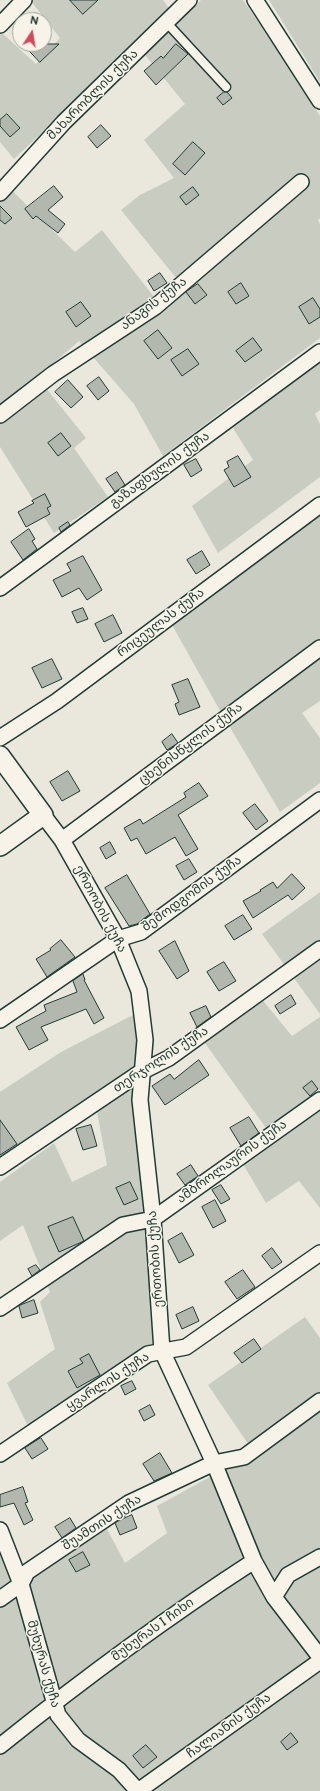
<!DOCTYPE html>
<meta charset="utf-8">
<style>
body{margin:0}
#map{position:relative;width:320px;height:1791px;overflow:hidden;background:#eae8dd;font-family:"Balsamiq Sans",sans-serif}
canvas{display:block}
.north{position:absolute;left:12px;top:12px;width:40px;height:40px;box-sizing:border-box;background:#f7f3e8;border:1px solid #a1aaa0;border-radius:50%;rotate:12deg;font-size:11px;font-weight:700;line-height:16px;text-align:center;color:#1f3d34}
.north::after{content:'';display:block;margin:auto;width:14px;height:18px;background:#d1495b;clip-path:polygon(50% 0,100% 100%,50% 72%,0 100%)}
</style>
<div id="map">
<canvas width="320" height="1791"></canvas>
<div class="north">N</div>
</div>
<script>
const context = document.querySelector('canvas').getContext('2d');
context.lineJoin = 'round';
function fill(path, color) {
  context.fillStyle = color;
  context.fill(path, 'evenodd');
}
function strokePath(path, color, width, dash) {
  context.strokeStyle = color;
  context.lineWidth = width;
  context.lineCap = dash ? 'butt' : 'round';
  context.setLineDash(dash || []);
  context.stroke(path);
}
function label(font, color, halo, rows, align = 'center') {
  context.font = font + ' "Balsamiq Sans","Noto Sans Georgian",sans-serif';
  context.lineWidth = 3;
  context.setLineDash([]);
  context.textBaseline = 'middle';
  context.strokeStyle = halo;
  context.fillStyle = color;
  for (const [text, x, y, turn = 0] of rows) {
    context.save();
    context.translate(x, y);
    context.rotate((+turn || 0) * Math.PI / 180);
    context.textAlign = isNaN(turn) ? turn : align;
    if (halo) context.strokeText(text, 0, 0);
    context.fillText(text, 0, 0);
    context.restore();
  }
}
const green = new Path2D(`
 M 30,0 L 163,0 L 171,11 L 14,159 L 0,142 L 0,35 L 2,33 L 36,64 L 60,38 Z
 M 201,0 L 243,0 L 295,75 L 320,116 L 320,218 L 318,220 L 320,224 L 320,338 L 163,456 L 134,404 L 79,341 L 37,377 L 86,438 L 74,448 L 108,497 L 54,533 L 0,447 L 0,179 L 75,252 L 102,230 L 154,297 L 177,279 L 121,210 L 140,195 L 174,178 L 144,140 L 185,104 L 145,55 Z
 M 269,0 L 320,0 L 320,82 Z
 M 320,362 L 320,410 L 315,414 L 320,424 L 320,477 L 218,553 L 192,506 L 253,460 L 233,428 Z
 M 320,514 L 320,701 L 302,713 L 320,738 L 320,783 L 280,812 L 218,707 L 172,625 Z
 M 320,892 L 320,1014 L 262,934 Z
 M 260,997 L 292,1036 L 320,1017 L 320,1089 L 266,1128 L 202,1039 Z
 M 135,1014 L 142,1064 L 0,1157 L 0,1092 L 61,1052 Z
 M 140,1080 L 161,1342 L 29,1428 L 7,1383 L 55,1349 L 40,1302 L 50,1292 L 23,1225 L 0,1241 L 0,1182 L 54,1143 L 72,1182 L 107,1165 L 97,1112 Z
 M 320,1107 L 320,1208 L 299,1181 L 266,1203 L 243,1164 Z
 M 305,1317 L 320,1338 L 320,1791 L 0,1791 L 0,1550 L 28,1582 L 107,1529 L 125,1563 L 167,1533 L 157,1506 L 226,1468 L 247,1465 L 257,1457 L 208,1385 Z`);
const building = new Path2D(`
 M 70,0 L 98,0 L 83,14 Z
 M 23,44 L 59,44 L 40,62 Z
 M 176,44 L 188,54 L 156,85 L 144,71 L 161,56 L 163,58 Z
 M 224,92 L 227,92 L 232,98 L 223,105 L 217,98 Z
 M 7,114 L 20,128 L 10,137 L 0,126 L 0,120 Z
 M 101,125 L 111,136 L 97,148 L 88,137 Z
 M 193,142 L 205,153 L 185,175 L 173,164 Z
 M 54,186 L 63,197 L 48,210 L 65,224 L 58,233 L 36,216 L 33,219 L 25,209 Z
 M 193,187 L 199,195 L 186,205 L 180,197 Z
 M 0,206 L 12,218 L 5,224 L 0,220 Z
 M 160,273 L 167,283 L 154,291 L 148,281 Z
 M 241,283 L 249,296 L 236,304 L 228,292 Z
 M 198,284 L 207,295 L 195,304 L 186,292 Z
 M 313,298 L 320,309 L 320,317 L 309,324 L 299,307 Z
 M 81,302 L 91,316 L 76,327 L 66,312 Z
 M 158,330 L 172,348 L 158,359 L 144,341 Z
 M 253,338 L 262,350 L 245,362 L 236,351 Z
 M 188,349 L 199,364 L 182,376 L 171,360 Z
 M 99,377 L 109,391 L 98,400 L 87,386 Z
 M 68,380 L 83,397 L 71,408 L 55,392 Z
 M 61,433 L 71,446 L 58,456 L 48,443 Z
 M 238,456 L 251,477 L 234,487 L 224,470 L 229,467 L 227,462 Z
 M 196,459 L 202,470 L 191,477 L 184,465 Z
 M 117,472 L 125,485 L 115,492 L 106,479 Z
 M 45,494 L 51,506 L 47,508 L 50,514 L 26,527 L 18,512 L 34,503 L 32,501 Z
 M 68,522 L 70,525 L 61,532 L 59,528 Z
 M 29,529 L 35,539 L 32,541 L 37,549 L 23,560 L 11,542 Z
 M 202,551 L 210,565 L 196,574 L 187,560 Z
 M 83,556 L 102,590 L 87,600 L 79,588 L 62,597 L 53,580 L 71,571 L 67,564 Z
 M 83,608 L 88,619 L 77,623 L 72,612 Z
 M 113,615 L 122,633 L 104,642 L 95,624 Z
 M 52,659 L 62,679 L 42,688 L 32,668 Z
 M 188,679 L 200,707 L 179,715 L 175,704 L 179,702 L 172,685 Z
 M 172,734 L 178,743 L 167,750 L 162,742 Z
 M 68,771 L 80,791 L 62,801 L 50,782 Z
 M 199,783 L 208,796 L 178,815 L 198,849 L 186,856 L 175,837 L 146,854 L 137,838 L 131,841 L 124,828 L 140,819 L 143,824 L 186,797 L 184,793 Z
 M 255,804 L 268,821 L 256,830 L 243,813 Z
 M 110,842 L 116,853 L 106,859 L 100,848 Z
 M 189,859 L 197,872 L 184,880 L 176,866 Z
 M 292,874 L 305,888 L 292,900 L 288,895 L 253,918 L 243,901 L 261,891 L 260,890 L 273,882 L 277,888 Z
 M 127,875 L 150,914 L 137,924 L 129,926 L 105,888 Z
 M 243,915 L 252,929 L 234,940 L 225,926 Z
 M 61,940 L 75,957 L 47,977 L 36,959 L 51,950 L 50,949 Z
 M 175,941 L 189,971 L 177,979 L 159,951 Z
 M 224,962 L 236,981 L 219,991 L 207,972 Z
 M 83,974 L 85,980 L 84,980 L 104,1018 L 94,1024 L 86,1009 L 41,1027 L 48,1040 L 29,1050 L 16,1027 L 46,1011 L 44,1005 L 77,992 L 73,981 Z
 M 291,995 L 296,1004 L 280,1014 L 275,1006 Z
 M 206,1006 L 211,1017 L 197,1027 L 190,1013 Z
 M 199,1060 L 209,1075 L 165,1105 L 152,1086 L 170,1074 L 174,1079 Z
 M 312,1081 L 318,1089 L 310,1096 L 303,1088 Z
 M 249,1117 L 259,1133 L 241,1146 L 230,1128 Z
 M 0,1120 L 17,1144 L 0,1155 Z
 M 91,1125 L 97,1146 L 83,1150 L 76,1129 Z
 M 191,1165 L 198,1176 L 185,1185 L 177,1174 Z
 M 130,1182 L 138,1199 L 124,1205 L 116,1188 Z
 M 221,1185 L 230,1199 L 221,1204 L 212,1190 Z
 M 215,1200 L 226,1221 L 213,1228 L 202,1207 Z
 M 73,1217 L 84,1241 L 59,1252 L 48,1227 Z
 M 182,1233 L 194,1255 L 179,1263 L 168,1241 Z
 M 272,1248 L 282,1262 L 272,1269 L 262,1256 Z
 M 36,1265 L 40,1270 L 32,1276 L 28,1269 Z
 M 243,1270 L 255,1287 L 237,1299 L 225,1282 Z
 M 34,1300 L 38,1313 L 22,1318 L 19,1306 Z
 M 193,1307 L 199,1321 L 182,1329 L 176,1315 Z
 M 254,1339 L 261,1349 L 242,1363 L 234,1353 Z
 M 89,1354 L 100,1375 L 77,1388 L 68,1371 L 83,1363 L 80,1359 Z
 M 132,1381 L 136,1389 L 125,1395 L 121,1386 Z
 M 150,1405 L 155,1415 L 144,1421 L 139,1411 Z
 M 41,1438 L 48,1449 L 32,1459 L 25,1448 Z
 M 160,1453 L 172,1473 L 154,1481 L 143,1464 Z
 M 23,1487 L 28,1502 L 25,1503 L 33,1520 L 24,1525 L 14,1503 L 0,1507 L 0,1495 Z
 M 132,1515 L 137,1528 L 120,1535 L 115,1523 Z
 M 70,1518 L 76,1528 L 62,1538 L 55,1527 Z
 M 83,1552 L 90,1565 L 76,1572 L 69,1560 Z
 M 291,1733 L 298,1742 L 287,1750 L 281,1742 Z
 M 146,1745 L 157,1757 L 143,1768 L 133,1756 Z`);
const service = new Path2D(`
 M 166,22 L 226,87`);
const minor = new Path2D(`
 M 255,0 L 320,101
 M 0,25 L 24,0
 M 0,193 L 64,122 L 189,0
 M 0,415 L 53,374 L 155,307 L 301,182
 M 0,588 L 320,352
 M 0,738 L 57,701 L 320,505
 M 43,815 L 62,840 L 118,939 L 139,991 L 145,1040 L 140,1100 L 153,1219 L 162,1351 L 214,1463 L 254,1561 L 274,1597 L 320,1657
 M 62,840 L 320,648
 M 0,1020 L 118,939 L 141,932 L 320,800
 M 0,1167 L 141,1072 L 169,1058 L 320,949
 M 0,1308 L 123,1225 L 153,1219 L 320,1100
 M 0,1454 L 148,1354 L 186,1347 L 320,1253
 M 0,1530 L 21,1584 L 58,1715 L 78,1740 L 119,1770 L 138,1791
 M 274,1597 L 288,1575 L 320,1557
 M 0,1599 L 21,1584 L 27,1572 L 129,1503 L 214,1463 L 244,1457 L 320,1401
 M 0,1746 C 82,1680 166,1618 254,1561
 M 138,1791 L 320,1661`);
const tertiary = new Path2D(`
 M 0,756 L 43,815 L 0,846`);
const streetNames = [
 ["მახარობლის ქუჩა",93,95,-45],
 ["ანაგის ქუჩა",154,304,-37],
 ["გაზაფხულის ქუჩა",160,470,-36],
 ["რიცეულას ქუჩა",161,623,-37],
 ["ცხენისწყლის ქუჩა",191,744,-37],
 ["შემოდგომის ქუჩა",192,894,-36],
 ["ერთობის ქუჩა",100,909,62],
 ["თერჯოლის ქუჩა",161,1060,-33],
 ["ამბროლაურის ქუჩა",232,1162,-36],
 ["ერთობის ქუჩა",156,1259,-94],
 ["ყვარლის ქუჩა",108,1382,-33],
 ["შუამთის ქუჩა",102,1523,-33],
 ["მუხურას I ჩიხი",153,1630,-36],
 ["მუხურას ქუჩა",43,1664,74],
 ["ჩალიანის ქუჩა",229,1726,-36]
];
fill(green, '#c8ccc1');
fill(building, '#b2b8ae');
strokePath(building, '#1f3d34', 1);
strokePath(service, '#1f3d34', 11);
strokePath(minor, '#1f3d34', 18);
strokePath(tertiary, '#1f3d34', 22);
strokePath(service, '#f7f3e8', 8);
strokePath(minor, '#f7f3e8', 15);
strokePath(tertiary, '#f7f3e8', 19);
label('13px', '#1f3d34', '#f7f3e8', streetNames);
</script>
